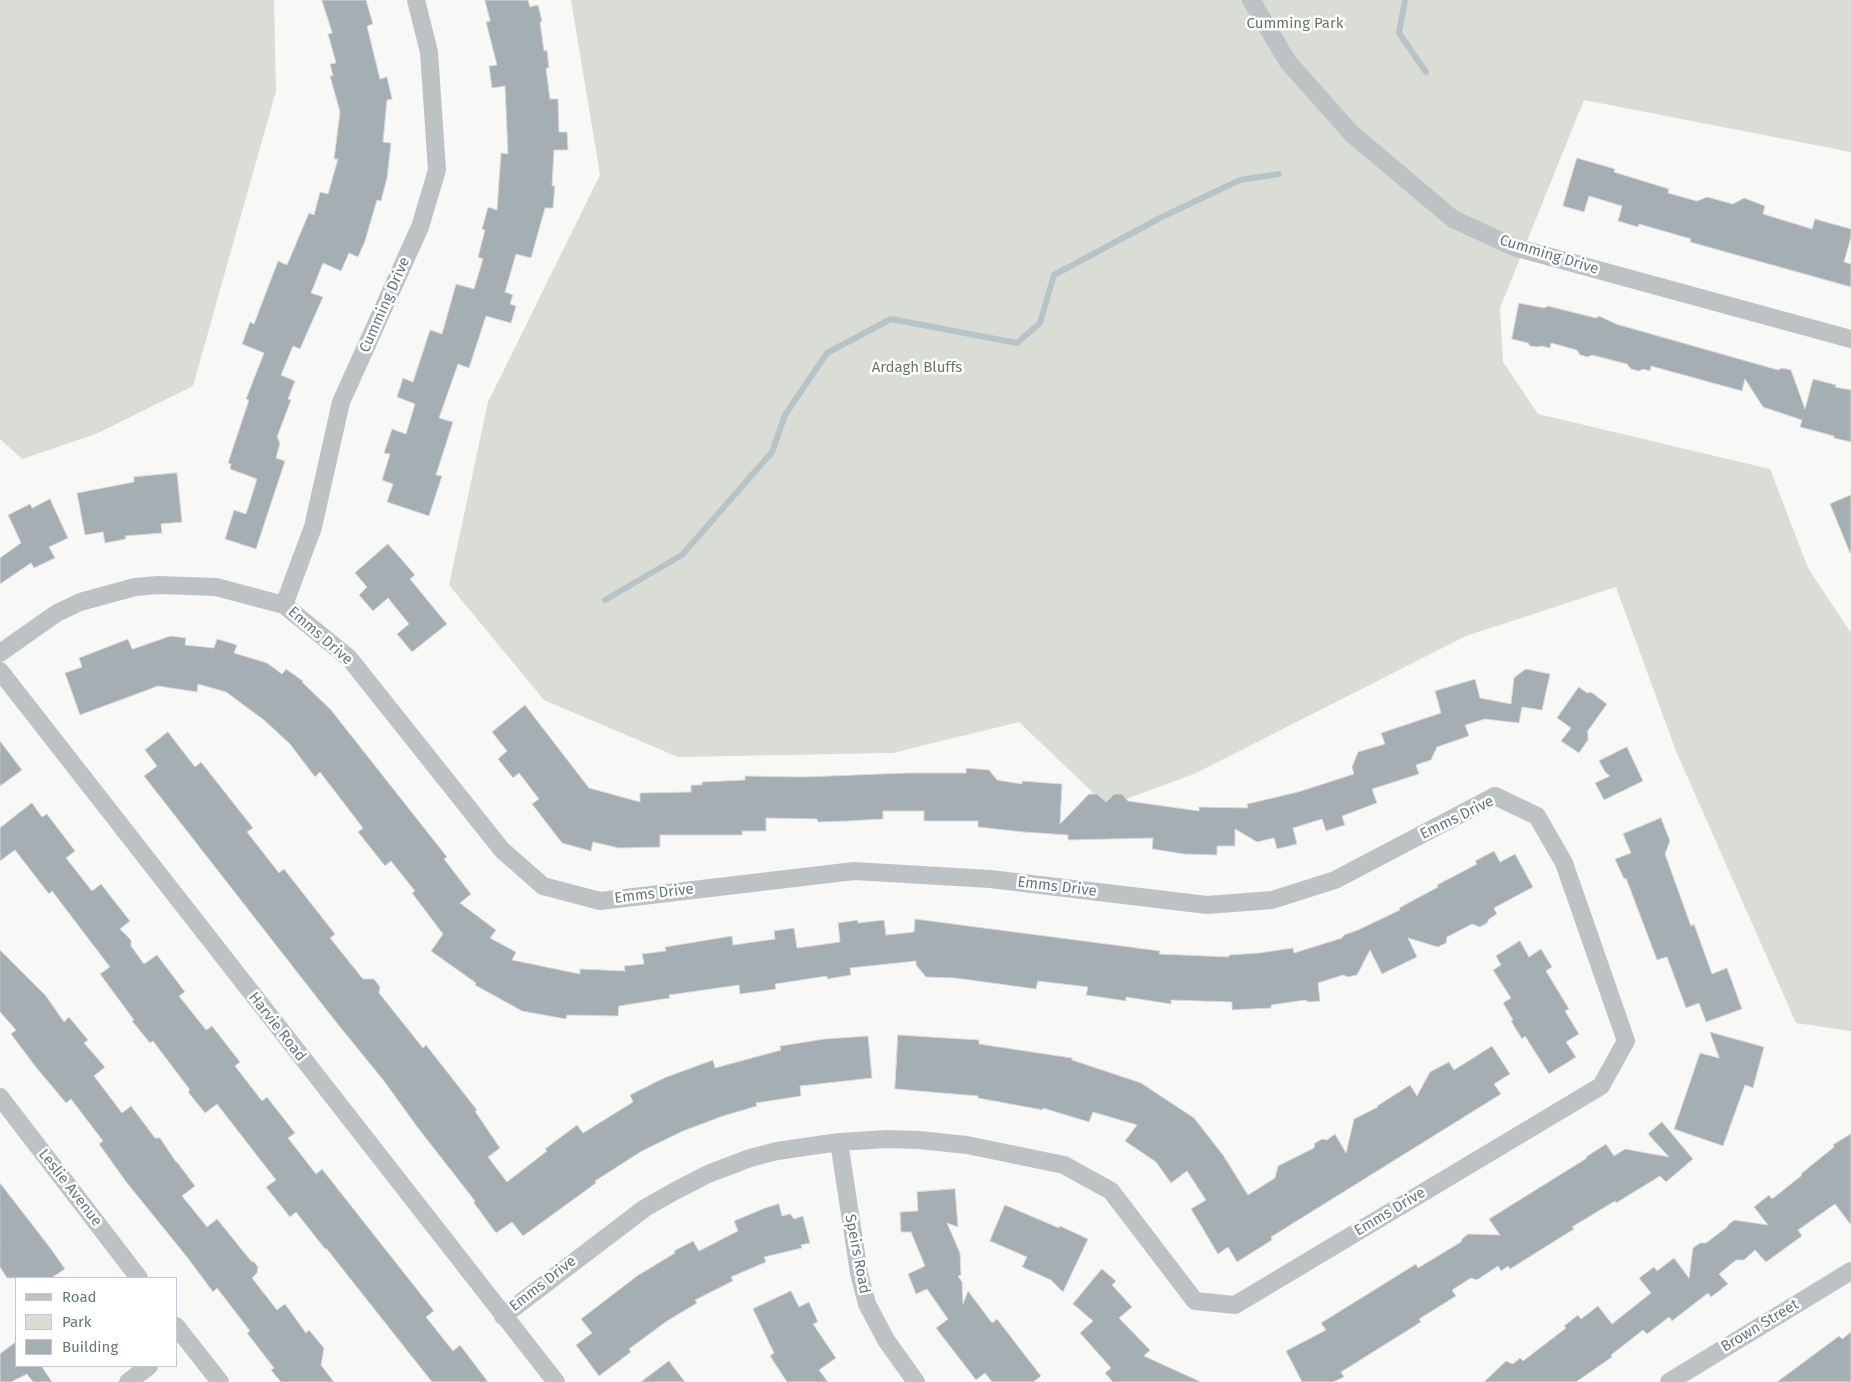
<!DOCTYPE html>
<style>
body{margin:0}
#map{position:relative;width:1851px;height:1382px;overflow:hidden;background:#f8f8f6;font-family:"Fira Sans",sans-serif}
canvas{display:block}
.legend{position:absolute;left:15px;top:1277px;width:162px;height:90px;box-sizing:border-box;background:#fff;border:1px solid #c2c9cc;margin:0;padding:6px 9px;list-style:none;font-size:15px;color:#66787f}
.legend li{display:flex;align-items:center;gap:10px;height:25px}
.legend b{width:25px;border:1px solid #c2c9cc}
</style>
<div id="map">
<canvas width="1851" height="1382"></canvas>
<ul class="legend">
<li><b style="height:6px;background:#bdc3c5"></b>Road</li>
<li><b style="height:14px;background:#d9ddd6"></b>Park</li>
<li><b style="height:14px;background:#a5afb3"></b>Building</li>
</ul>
</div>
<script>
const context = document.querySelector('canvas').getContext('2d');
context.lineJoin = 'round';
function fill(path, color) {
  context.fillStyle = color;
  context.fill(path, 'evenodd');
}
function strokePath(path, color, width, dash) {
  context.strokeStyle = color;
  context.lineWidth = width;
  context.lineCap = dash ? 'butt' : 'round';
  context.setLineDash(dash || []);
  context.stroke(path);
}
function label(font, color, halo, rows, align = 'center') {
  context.font = font + ' "Fira Sans",sans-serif';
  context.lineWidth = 5;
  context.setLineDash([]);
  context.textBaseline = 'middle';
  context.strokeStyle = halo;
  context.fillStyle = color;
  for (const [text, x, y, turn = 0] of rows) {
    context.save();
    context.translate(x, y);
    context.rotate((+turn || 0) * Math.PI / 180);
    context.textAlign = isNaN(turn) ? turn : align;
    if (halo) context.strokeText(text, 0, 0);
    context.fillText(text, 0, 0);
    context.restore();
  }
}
const green = new Path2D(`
 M 0,0 L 274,0 L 276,91 L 193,386 L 96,434 L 22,459 L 0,439 Z
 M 571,0 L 1851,0 L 1851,152 L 1584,100 L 1500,308 L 1503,362 L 1538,414 L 1770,469 L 1808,568 L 1851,633 L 1851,1031 L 1796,1023 L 1676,751 L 1616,587 L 1466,636 L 1194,774 L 1107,806 L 1019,722 L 893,753 L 678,757 L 544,700 L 449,585 L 488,402 L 600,175 Z`);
const stream = new Path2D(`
 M 1405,0 L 1399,33 L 1426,72
 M 605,600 L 682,555 L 772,452 L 785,415 L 827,353 L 891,319 L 1017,343 L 1040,323 L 1054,275 L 1162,217 L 1240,180 L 1279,174`);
const building = new Path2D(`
 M 322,0 L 366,0 L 373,24 L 367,26 L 380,79 L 387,77 L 392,99 L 387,100 L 383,142 L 391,143 L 387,178 L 381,201 L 377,200 L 365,241 L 358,257 L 349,253 L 341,271 L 323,263 L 311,293 L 323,297 L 300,349 L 293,346 L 281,375 L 295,381 L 288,399 L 291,400 L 277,437 L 280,443 L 276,458 L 285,461 L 256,549 L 225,539 L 234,510 L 246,514 L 257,479 L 230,469 L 231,464 L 228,463 L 249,400 L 246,399 L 264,353 L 242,344 L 250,322 L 254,324 L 278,261 L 287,265 L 309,213 L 314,215 L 320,192 L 328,194 L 338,159 L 334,159 L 340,112 L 330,76 L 333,76 L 330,64 L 336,63 L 328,34 L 332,33 Z
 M 485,0 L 528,0 L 530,7 L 538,5 L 542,21 L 540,22 L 544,51 L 547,50 L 549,68 L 546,68 L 550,99 L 558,99 L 559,132 L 567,132 L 568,150 L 554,150 L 552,186 L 555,186 L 553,208 L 545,208 L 531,258 L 516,254 L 505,292 L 513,295 L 510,304 L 516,306 L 511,323 L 486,316 L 469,368 L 458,364 L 439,418 L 453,422 L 436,475 L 442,476 L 429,516 L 387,502 L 393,484 L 382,480 L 390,454 L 384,453 L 392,429 L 406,434 L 415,404 L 397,397 L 403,378 L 413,382 L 430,330 L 442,334 L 456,284 L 474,289 L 483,259 L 478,257 L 485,230 L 482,229 L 488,207 L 497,210 L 501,153 L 508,154 L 505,86 L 492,88 L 489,66 L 497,65 L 486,22 L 490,21 Z
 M 1577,158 L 1615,169 L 1614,172 L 1669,189 L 1668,193 L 1697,201 L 1707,197 L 1733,204 L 1744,198 L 1765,206 L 1763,214 L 1812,229 L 1815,219 L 1851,229 L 1851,237 L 1844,262 L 1851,264 L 1851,287 L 1690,242 L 1691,239 L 1639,224 L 1638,227 L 1618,221 L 1622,206 L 1589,196 L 1584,212 L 1563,206 Z
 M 1519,303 L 1544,308 L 1548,306 L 1596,318 L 1599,316 L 1616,324 L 1778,370 L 1782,368 L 1791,370 L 1805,409 L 1813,379 L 1836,385 L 1835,387 L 1851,390 L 1851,442 L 1834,438 L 1834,436 L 1800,427 L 1802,420 L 1763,407 L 1745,379 L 1742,391 L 1651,366 L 1650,371 L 1643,369 L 1639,371 L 1631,369 L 1627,364 L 1592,355 L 1588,357 L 1580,355 L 1577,350 L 1551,343 L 1550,348 L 1541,346 L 1538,347 L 1530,346 L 1528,343 L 1512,339 Z
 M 177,473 L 182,522 L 161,524 L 162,533 L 125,536 L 126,539 L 105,543 L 103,532 L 85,535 L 77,493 L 134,482 L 134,477 Z
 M 1851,495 L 1851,553 L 1850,553 L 1830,504 Z
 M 50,499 L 68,538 L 49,547 L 55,558 L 34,568 L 31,563 L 0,584 L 0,558 L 21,543 L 8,515 L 30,504 L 32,508 Z
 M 388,544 L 415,575 L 410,579 L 447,624 L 412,652 L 397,634 L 409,624 L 388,598 L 373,611 L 359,595 L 367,587 L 355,573 Z
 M 171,636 L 186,638 L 185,645 L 214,648 L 217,639 L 237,645 L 234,653 L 267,663 L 282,674 L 286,669 L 303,681 L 302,682 L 331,710 L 447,857 L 444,859 L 471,894 L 460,903 L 496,930 L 490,938 L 516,952 L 512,960 L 580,974 L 580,969 L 625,971 L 624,966 L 644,964 L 642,954 L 666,951 L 665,947 L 732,936 L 733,945 L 775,939 L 774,931 L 794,928 L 797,948 L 840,942 L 838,923 L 858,920 L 858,923 L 884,920 L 886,935 L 914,932 L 915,919 L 1160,951 L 1159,954 L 1229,957 L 1229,955 L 1259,953 L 1293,948 L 1294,953 L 1342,938 L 1344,935 L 1358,930 L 1400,910 L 1399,908 L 1438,887 L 1437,885 L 1477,864 L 1475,861 L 1494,851 L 1500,862 L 1515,854 L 1533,887 L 1494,908 L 1497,914 L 1489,919 L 1487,923 L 1480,927 L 1472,924 L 1447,937 L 1446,943 L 1438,947 L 1408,938 L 1417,957 L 1382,974 L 1370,950 L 1357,975 L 1348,977 L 1343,975 L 1318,983 L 1320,1001 L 1309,1002 L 1305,1000 L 1271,1005 L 1271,1008 L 1232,1010 L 1232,1002 L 1171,1000 L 1171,1004 L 1126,997 L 1126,1001 L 1086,995 L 1088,987 L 1038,981 L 1036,989 L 955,978 L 926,977 L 916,965 L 916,961 L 850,968 L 851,975 L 827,979 L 827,976 L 775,984 L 776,989 L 740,994 L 739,985 L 669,995 L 670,998 L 619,1006 L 618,1016 L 567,1015 L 566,1019 L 522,1011 L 475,985 L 476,983 L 431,951 L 443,934 L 412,893 L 415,891 L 391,861 L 385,866 L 358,832 L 363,828 L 320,772 L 315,777 L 290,744 L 264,720 L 226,692 L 198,684 L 197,692 L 158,686 L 80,715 L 65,673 L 82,667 L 79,658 L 128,639 L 132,649 Z
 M 1526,669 L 1550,674 L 1542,710 L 1522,707 L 1519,723 L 1485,719 L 1465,725 L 1469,736 L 1437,747 L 1431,760 L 1416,765 L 1419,774 L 1372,789 L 1377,803 L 1342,816 L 1345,825 L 1326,831 L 1322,819 L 1293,828 L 1297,844 L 1277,849 L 1274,838 L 1257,842 L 1235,829 L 1235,846 L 1217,846 L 1217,855 L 1184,854 L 1152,849 L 1153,838 L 1068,840 L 1068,835 L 1023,832 L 978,827 L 978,821 L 924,821 L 924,811 L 883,811 L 883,819 L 848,821 L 818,822 L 817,819 L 766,818 L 766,831 L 742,831 L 742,835 L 660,835 L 660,847 L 619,848 L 593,842 L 591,851 L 562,843 L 532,804 L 539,799 L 519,773 L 513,778 L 498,759 L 507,751 L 492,732 L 525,705 L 589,788 L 640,802 L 640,793 L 691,792 L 691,785 L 702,785 L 702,782 L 745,780 L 745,776 L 803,777 L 907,773 L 966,773 L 966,768 L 989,770 L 997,780 L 1022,784 L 1022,781 L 1062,784 L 1060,824 L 1089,794 L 1097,794 L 1106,802 L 1114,794 L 1122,794 L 1128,801 L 1199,811 L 1199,807 L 1248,808 L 1247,804 L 1298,792 L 1354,774 L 1352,767 L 1358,752 L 1385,744 L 1381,733 L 1441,713 L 1435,691 L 1475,679 L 1480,698 L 1511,704 L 1514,678 Z
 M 1579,687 L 1587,693 L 1591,692 L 1607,704 L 1587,732 L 1588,734 L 1588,740 L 1579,753 L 1561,741 L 1571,728 L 1557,718 Z
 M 168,732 L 195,767 L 201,762 L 253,828 L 247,832 L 279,873 L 284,869 L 335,934 L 330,938 L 363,979 L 374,979 L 380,987 L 379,993 L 423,1048 L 426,1045 L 477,1110 L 475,1111 L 500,1148 L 488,1157 L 507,1182 L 547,1151 L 545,1149 L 577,1125 L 583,1133 L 633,1102 L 630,1095 L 664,1078 L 713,1060 L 715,1068 L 781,1050 L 780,1046 L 825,1039 L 868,1036 L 872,1078 L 800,1086 L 801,1096 L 756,1103 L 757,1106 L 723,1116 L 683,1131 L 642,1151 L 595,1181 L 596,1183 L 523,1236 L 512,1222 L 496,1233 L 474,1203 L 475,1201 L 418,1128 L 384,1081 L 336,1022 L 144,776 L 157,766 L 145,750 Z
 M 0,741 L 22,770 L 0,786 Z
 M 1627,747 L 1643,781 L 1604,800 L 1595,783 L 1610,776 L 1605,772 L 1599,761 Z
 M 32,803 L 42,817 L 47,814 L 75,851 L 66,858 L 92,891 L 101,884 L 130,921 L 120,929 L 131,940 L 131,946 L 144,964 L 157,955 L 185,992 L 179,996 L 206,1030 L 212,1026 L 240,1062 L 235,1066 L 262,1101 L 267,1097 L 295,1133 L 288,1138 L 316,1174 L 322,1169 L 434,1311 L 426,1317 L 453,1351 L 460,1345 L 488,1382 L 432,1382 L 326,1248 L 325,1249 L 296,1212 L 290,1217 L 266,1187 L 276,1180 L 217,1104 L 205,1113 L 188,1092 L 190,1090 L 153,1041 L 150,1043 L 132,1021 L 134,1020 L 100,974 L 110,967 L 52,891 L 49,894 L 15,850 L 0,861 L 0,828 Z
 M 1661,818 L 1670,841 L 1665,854 L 1691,926 L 1694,924 L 1712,974 L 1727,968 L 1742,1009 L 1706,1022 L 1699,1003 L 1686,1008 L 1667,957 L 1657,960 L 1626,878 L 1624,879 L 1615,859 L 1631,853 L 1623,834 Z
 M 1520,941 L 1529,957 L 1541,949 L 1552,967 L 1546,971 L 1569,1009 L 1565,1011 L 1579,1034 L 1566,1042 L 1576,1057 L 1549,1074 L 1525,1036 L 1522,1039 L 1511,1021 L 1513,1020 L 1503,1003 L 1511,998 L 1493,970 L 1501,965 L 1496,956 Z
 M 0,950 L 46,996 L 64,1022 L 69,1017 L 88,1040 L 84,1043 L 105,1067 L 94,1076 L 122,1113 L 131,1106 L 155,1138 L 160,1138 L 176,1162 L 177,1162 L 195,1186 L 182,1196 L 207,1227 L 217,1219 L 251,1261 L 254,1262 L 258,1267 L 257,1273 L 252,1278 L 277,1310 L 285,1304 L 306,1333 L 309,1330 L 324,1348 L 321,1365 L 334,1382 L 281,1382 L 271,1370 L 274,1368 L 247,1333 L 250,1331 L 217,1288 L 213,1292 L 187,1257 L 127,1183 L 99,1144 L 103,1141 L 71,1099 L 66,1103 L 35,1066 L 11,1034 L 16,1030 L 0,1012 Z
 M 1710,1032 L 1764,1047 L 1753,1088 L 1745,1085 L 1723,1146 L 1674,1129 L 1700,1053 L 1719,1058 Z
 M 898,1035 L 979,1040 L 979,1044 L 1072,1058 L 1072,1060 L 1141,1083 L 1194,1118 L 1223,1155 L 1248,1195 L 1275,1178 L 1278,1166 L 1314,1148 L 1315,1143 L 1322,1139 L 1327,1140 L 1335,1134 L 1346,1153 L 1354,1119 L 1378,1107 L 1377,1106 L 1410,1085 L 1417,1096 L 1430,1072 L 1449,1062 L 1454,1070 L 1492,1046 L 1510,1074 L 1494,1084 L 1501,1094 L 1271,1237 L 1272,1240 L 1237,1262 L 1228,1247 L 1218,1254 L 1191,1209 L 1206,1200 L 1187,1171 L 1171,1183 L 1156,1162 L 1125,1141 L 1137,1125 L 1093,1112 L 1089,1122 L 1043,1108 L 1043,1110 L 978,1098 L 978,1096 L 895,1089 Z
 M 1662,1122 L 1693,1159 L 1666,1182 L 1660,1176 L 1616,1203 L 1615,1201 L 1572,1227 L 1574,1229 L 1510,1269 L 1508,1266 L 1501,1271 L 1498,1266 L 1477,1280 L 1471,1278 L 1452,1290 L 1456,1296 L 1419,1319 L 1421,1322 L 1341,1372 L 1344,1377 L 1333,1382 L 1302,1382 L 1286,1351 L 1326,1330 L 1321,1323 L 1416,1264 L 1418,1268 L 1461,1242 L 1462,1239 L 1468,1234 L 1500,1235 L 1489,1219 L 1587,1158 L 1586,1157 L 1606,1144 L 1614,1156 L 1625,1149 L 1669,1157 L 1648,1134 Z
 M 1851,1134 L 1851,1225 L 1835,1204 L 1798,1230 L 1802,1236 L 1766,1262 L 1755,1250 L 1744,1260 L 1736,1260 L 1719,1274 L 1728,1284 L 1711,1297 L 1708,1293 L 1672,1321 L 1669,1317 L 1647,1334 L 1643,1330 L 1611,1355 L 1612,1357 L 1576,1382 L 1484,1382 L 1506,1361 L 1513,1364 L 1520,1358 L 1523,1361 L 1566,1328 L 1564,1326 L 1578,1315 L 1581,1319 L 1598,1306 L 1612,1324 L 1651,1293 L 1639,1278 L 1654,1267 L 1657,1271 L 1674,1258 L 1689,1278 L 1693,1248 L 1700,1243 L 1706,1243 L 1727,1227 L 1728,1225 L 1734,1220 L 1768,1225 L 1754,1207 L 1769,1195 L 1772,1199 L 1801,1176 L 1802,1173 L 1834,1147 L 1833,1145 Z
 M 0,1183 L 51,1249 L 65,1269 L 51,1278 L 7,1278 L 0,1267 Z
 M 955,1189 L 958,1227 L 947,1223 L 960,1253 L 961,1275 L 958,1276 L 962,1282 L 963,1304 L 968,1291 L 992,1323 L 997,1319 L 1041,1376 L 1033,1382 L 992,1382 L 985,1373 L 976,1380 L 936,1328 L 948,1319 L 927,1289 L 916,1294 L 908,1274 L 925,1266 L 911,1232 L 901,1232 L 900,1212 L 918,1211 L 917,1192 Z
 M 779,1204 L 782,1216 L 790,1214 L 794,1219 L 803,1216 L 810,1243 L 801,1245 L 802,1248 L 764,1257 L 766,1262 L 731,1277 L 733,1281 L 695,1300 L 697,1303 L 667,1321 L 629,1349 L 631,1352 L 599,1376 L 576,1345 L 592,1333 L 581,1319 L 637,1276 L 675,1253 L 674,1251 L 693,1241 L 699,1251 L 738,1231 L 734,1221 L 765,1208 Z
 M 1005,1205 L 1059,1228 L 1060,1226 L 1088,1239 L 1063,1292 L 1051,1280 L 1022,1267 L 1027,1257 L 990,1241 Z
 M 1102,1269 L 1116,1281 L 1112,1285 L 1132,1307 L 1119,1318 L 1150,1350 L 1144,1356 L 1201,1382 L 1113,1382 L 1105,1373 L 1111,1368 L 1080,1333 L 1093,1321 L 1073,1304 Z
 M 791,1291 L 799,1307 L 809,1302 L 818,1322 L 813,1324 L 836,1358 L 819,1370 L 828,1382 L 787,1382 L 770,1356 L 774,1353 L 753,1309 Z
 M 1851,1332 L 1851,1382 L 1777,1382 L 1839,1336 L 1842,1339 Z
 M 16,1342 L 16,1366 L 44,1366 L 42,1367 L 52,1382 L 33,1382 L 27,1374 L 11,1382 L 0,1382 L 0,1354 Z
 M 669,1361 L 685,1382 L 641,1382 Z`);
const minor = new Path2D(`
 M 1251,0 L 1288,62 L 1352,134 L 1453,219 L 1514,247 L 1851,339
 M 284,605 L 313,527 L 341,402 L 420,227 L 437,170 L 429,52 L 416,0
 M 0,653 L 57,613 L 80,602 L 135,587 L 158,585 L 216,587 L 284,605 L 349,658 L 502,850 L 543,886 L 600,901 L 854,871 L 990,879 L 1207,905 L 1272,900 L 1335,880 L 1495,796 L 1537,816 L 1564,863 L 1626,1041 L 1601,1086 L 1235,1305 L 1195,1301 L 1111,1191 L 1064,1165 L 967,1145 L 919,1140 L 887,1139 L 839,1142 L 777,1151 L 750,1158 L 708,1174 L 675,1191 L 645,1208 L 503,1316
 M 0,671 L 556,1382
 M 0,1097 L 139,1278
 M 839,1142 L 859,1273 L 867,1304 L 886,1340 L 916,1382
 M 176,1326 L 220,1382
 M 128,1382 L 149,1366
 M 1669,1382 L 1851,1271`);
const parkNames = [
 ["Cumming Park",1295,24],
 ["Ardagh Bluffs",917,368]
];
const streetNames = [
 ["Cumming Drive",1549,255,17],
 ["Cumming Drive",385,305,-66],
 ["Emms Drive",320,636,41],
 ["Emms Drive",1457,818,-26],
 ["Emms Drive",1057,887,7],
 ["Emms Drive",654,894,-7],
 ["Harvie Road",277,1027,52],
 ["Leslie Avenue",70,1188,52],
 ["Emms Drive",1390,1212,-31],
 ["Speirs Road",857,1254,79],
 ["Emms Drive",543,1284,-38],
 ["Brown Street",1760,1326,-31]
];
fill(green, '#d9ddd6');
strokePath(stream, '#b7c4c7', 6);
fill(building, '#a5afb3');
strokePath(building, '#dadad8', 1);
strokePath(minor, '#bdc3c5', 18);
label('15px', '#6a7864', '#fff', parkNames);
label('15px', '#66787f', '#fff', streetNames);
</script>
